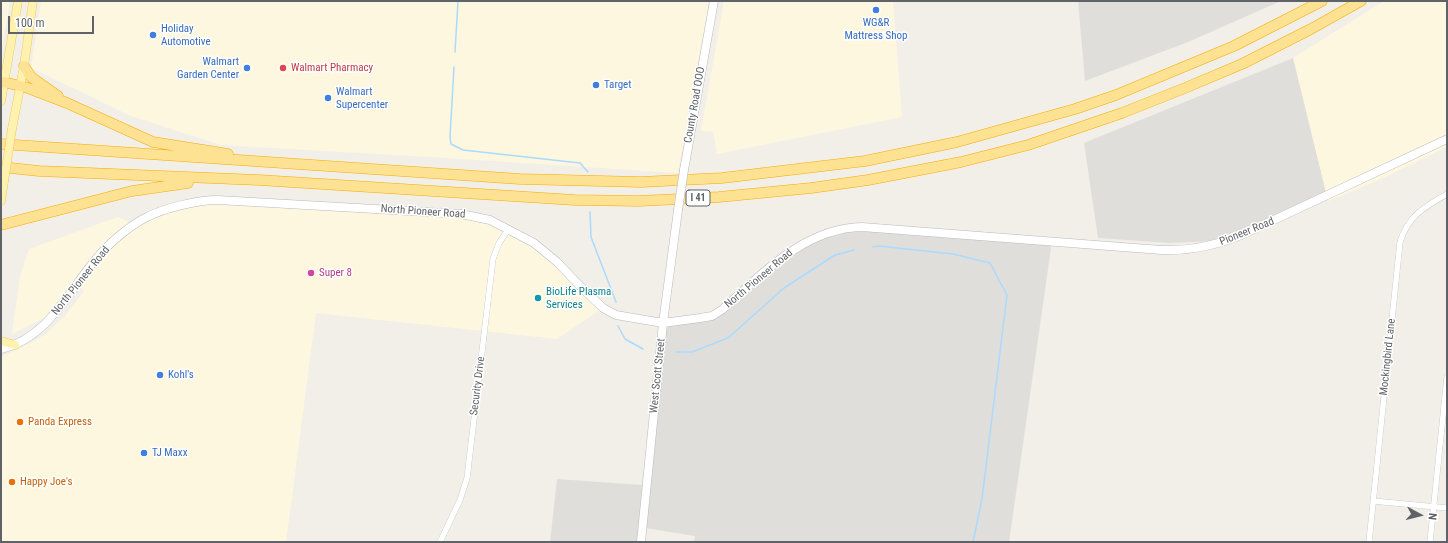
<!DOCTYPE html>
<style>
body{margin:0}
#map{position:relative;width:1448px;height:543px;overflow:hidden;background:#f1efe8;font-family:"Roboto Condensed",sans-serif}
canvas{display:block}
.frame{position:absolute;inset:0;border:2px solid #5f6368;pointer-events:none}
.north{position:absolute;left:1400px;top:495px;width:40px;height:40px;-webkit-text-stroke:3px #fff;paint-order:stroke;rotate:97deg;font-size:11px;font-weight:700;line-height:16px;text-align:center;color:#5f6368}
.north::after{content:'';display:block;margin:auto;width:14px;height:18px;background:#5f6368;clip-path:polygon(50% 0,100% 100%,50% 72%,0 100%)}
.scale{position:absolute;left:8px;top:16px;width:86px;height:18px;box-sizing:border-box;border:2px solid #5f6368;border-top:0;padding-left:5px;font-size:12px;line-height:14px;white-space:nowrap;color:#5f6368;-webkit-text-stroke:3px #fff;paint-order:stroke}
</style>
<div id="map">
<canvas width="1448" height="543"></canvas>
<div class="frame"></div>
<div class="north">N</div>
<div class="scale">100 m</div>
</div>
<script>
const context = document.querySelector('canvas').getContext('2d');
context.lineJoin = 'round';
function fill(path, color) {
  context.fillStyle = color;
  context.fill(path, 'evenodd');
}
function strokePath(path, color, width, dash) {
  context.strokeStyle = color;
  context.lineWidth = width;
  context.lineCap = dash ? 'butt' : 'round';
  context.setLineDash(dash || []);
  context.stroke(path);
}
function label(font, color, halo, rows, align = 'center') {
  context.font = font + ' "Roboto Condensed",sans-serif';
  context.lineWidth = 3;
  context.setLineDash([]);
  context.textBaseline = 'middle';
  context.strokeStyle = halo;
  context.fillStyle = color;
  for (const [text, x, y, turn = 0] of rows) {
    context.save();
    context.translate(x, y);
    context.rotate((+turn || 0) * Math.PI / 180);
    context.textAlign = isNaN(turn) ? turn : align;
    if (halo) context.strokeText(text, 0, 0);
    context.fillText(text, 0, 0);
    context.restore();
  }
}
const commercial = new Path2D(`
 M 1,1 L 10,1 L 1,54 Z
 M 41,1 L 709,1 L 678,173 L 446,158 L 221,145 L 131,116 L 31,68 Z
 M 724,1 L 893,1 L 902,117 L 717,154 L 713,131 L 701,131 Z
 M 1384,1 L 1447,1 L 1447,147 L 1379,180 L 1328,201 L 1293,58 Z
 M 200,201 L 469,215 L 526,238 L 603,308 L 557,339 L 316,313 L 286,542 L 1,542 L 1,357 L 31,343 L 47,333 L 66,315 L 84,291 L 75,283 L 48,316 L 12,334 L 20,276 L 29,249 L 118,217 L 134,225 L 143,218 Z`);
const industrial = new Path2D(`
 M 1078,1 L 1281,1 L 1188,42 L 1085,81 Z
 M 1293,58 L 1326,193 L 1296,207 L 1213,241 L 1170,243 L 1098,238 L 1084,143 Z
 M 839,229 L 1052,241 L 1009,542 L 694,542 L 695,536 L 639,527 L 638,542 L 550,542 L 557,479 L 642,485 L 648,470 L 663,323 L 712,316 L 785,255 Z`);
const stream = new Path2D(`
 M 455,52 L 458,1
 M 454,67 L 450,137 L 451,144 L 463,150 L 580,163 L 588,172
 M 590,212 L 591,237 L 616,302
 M 873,247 L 879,246 L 953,254 L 990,263 L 1007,295 L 982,499 L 973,542
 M 618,326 L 625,339 L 643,349
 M 676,352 L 692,352 L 728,338 L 784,288 L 835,255 L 854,250`);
const street = new Path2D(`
 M 1373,501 L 1447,508
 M 440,542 L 460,500 L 467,478 L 493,259 L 499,243 L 508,230
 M 1369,542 L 1400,242 C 1408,216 1424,207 1447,194
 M 1430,542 L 1447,377`);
const secondary = new Path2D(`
 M 684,170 L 714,1
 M 1,349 C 48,338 68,292 96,259 C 108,244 128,227 145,218 C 163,208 198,200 218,200 L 461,214 L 490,220 L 534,243 L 557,262 L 580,286 L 603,308 L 616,315 L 663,323 L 700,318 L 712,316 L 723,309 C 763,273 805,228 862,227 L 1161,250 C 1191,251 1219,245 1246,233 L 1447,139
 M 641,542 L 663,323 L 678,210`);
const primary = new Path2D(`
 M 1,101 L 18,1
 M 12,129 L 24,66 L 33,1
 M 1,201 L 4,181
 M 1,341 L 15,345`);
const highway = new Path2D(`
 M 24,66 L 31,77 L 58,96
 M 1,83 L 4,82 L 28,88 L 67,103 L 153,142 L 228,154
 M 1,144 L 520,179 L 641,182 L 722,178 L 865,161 L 957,142 L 1075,109 L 1116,95 L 1234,46 L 1322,1
 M 1,167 L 39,171 L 259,180 L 575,200 L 639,201 L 719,197 L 811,188 L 868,180 L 961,162 L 1028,145 L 1122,113 L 1185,88 L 1242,64 L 1311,29 L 1361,1
 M 1,225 L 132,191 L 188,183`);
const secondaryBridge = new Path2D(`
 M 678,210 L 684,170`);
const primaryBridge = new Path2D(`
 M 4,181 L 12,129`);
const markers = [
 [876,10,4,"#3f7fe0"],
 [153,35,4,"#3f7fe0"],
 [247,68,4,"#3f7fe0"],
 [283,68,4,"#e0444e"],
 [596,85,4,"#3f7fe0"],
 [328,98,4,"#3f7fe0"],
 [311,273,4,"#d1479c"],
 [538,298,4,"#0f9aa8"],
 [160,375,4,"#3f7fe0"],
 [20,422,4,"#e8710a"],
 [144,453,4,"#3f7fe0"],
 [12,482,4,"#e8710a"]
];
const shields = [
 [698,198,24]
];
const shieldNames = [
 ["I 41",698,198]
];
const shopNames = [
 ["WG&R",876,23,"center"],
 ["Mattress Shop",876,36,"center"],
 ["Holiday",161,29],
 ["Automotive",161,42],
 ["Walmart",239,62,"right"],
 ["Garden Center",239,75,"right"],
 ["Target",604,85],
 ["Walmart",336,92],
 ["Supercenter",336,105],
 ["Kohl's",168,375],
 ["TJ Maxx",152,453]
];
const healthNames = [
 ["Walmart Pharmacy",291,68]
];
const streetNames = [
 ["County Road OOO",695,105,-80],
 ["North Pioneer Road",423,212,4],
 ["Pioneer Road",1247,232,-22],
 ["North Pioneer Road",759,279,-40],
 ["North Pioneer Road",81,281,-51],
 ["Mockingbird Lane",1388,357,-84],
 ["West Scott Street",658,376,-84],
 ["Security Drive",478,386,-83]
];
const hotelNames = [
 ["Super 8",319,273]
];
const cultureNames = [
 ["BioLife Plasma",546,292],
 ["Services",546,305]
];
const foodNames = [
 ["Panda Express",28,422],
 ["Happy Joe's",20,482]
];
fill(commercial, '#fef7e0');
fill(industrial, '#e0deda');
strokePath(stream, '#aadaff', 1.5);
strokePath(street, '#b5b8bc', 6);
strokePath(secondary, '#b6babf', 9);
strokePath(primary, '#f2c960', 9);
strokePath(highway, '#f9ab00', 11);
strokePath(street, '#fff', 5.5);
strokePath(secondary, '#fff', 8);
strokePath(primary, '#fff2af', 8);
strokePath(highway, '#fde293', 10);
strokePath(secondaryBridge, '#b6babf', 9, []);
strokePath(primaryBridge, '#f2c960', 9, []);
strokePath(secondaryBridge, '#fff', 8);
strokePath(primaryBridge, '#fff2af', 8);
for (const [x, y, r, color] of markers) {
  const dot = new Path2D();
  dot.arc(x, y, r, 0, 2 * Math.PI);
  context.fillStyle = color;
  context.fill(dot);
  strokePath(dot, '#fff', 1.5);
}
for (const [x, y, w] of shields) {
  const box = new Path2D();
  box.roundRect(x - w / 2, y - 8, w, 16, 3);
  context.fillStyle = '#fff';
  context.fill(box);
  strokePath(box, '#5f6368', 1);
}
label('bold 10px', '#5f6368', null, shieldNames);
label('11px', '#366cbe', '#fff', shopNames, 'left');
label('11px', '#be3a42', '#fff', healthNames, 'left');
label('11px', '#5f6368', '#fff', streetNames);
label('11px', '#b23c85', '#fff', hotelNames, 'left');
label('11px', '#0d838f', '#fff', cultureNames, 'left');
label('11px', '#c56008', '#fff', foodNames, 'left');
</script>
